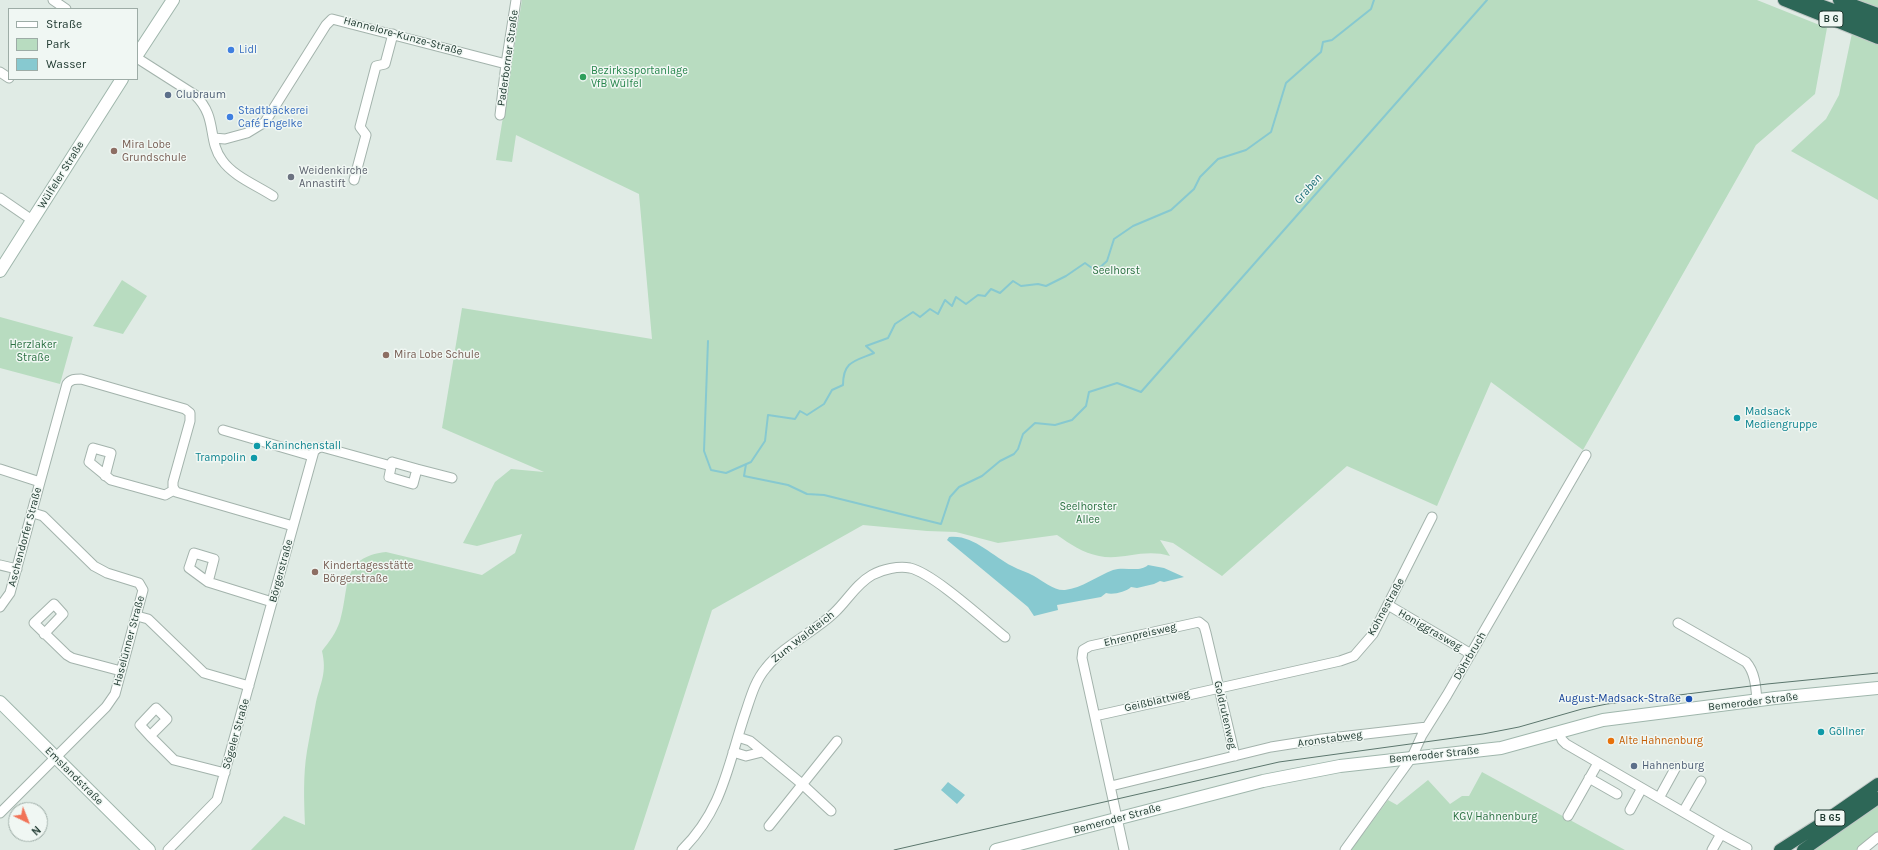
<!DOCTYPE html>
<meta charset="utf-8">
<style>
body{margin:0}
#map{position:relative;width:1878px;height:850px;overflow:hidden;background:#e0ebe5;font-family:Karla,sans-serif}
canvas{display:block}
.legend{position:absolute;left:8px;top:8px;width:130px;height:72px;box-sizing:border-box;background:#f0f7f3;border:1px solid #9daca6;margin:0;padding:5px 7px;list-style:none;font-size:12px;color:#213b32}
.legend li{display:flex;align-items:center;gap:8px;height:20px}
.legend b{width:20px;border:1px solid #9daca6}
.north{position:absolute;left:8px;top:802px;width:40px;height:40px;box-sizing:border-box;background:#f0f7f3;border:1px solid #9daca6;border-radius:50%;rotate:137deg;font-size:11px;font-weight:700;line-height:16px;text-align:center;color:#213b32}
.north::after{content:'';display:block;margin:auto;width:14px;height:18px;background:#f17357;clip-path:polygon(50% 0,100% 100%,50% 72%,0 100%)}
</style>
<div id="map">
<canvas width="1878" height="850"></canvas>
<ul class="legend">
<li><b style="height:5px;background:#fff"></b>Straße</li>
<li><b style="height:11px;background:#b8dcc0"></b>Park</li>
<li><b style="height:11px;background:#87c9d0"></b>Wasser</li>
</ul>
<div class="north">N</div>
</div>
<script>
const context = document.querySelector('canvas').getContext('2d');
context.lineJoin = 'round';
function fill(path, color) {
  context.fillStyle = color;
  context.fill(path, 'evenodd');
}
function strokePath(path, color, width, dash) {
  context.strokeStyle = color;
  context.lineWidth = width;
  context.lineCap = dash ? 'butt' : 'round';
  context.setLineDash(dash || []);
  context.stroke(path);
}
function label(font, color, halo, rows, align = 'center') {
  context.font = font + ' Karla,sans-serif';
  context.lineWidth = 3;
  context.setLineDash([]);
  context.textBaseline = 'middle';
  context.strokeStyle = halo;
  context.fillStyle = color;
  for (const [text, x, y, turn = 0] of rows) {
    context.save();
    context.translate(x, y);
    context.rotate((+turn || 0) * Math.PI / 180);
    context.textAlign = isNaN(turn) ? turn : align;
    if (halo) context.strokeText(text, 0, 0);
    context.fillText(text, 0, 0);
    context.restore();
  }
}
const green = new Path2D(`
 M 522,0 L 1757,0 L 1827,28 L 1815,94 L 1756,145 L 1583,450 L 1491,382 L 1437,506 L 1347,466 L 1222,576 L 1173,543 L 1160,540 L 1170,556 C 1143,548 1122,561 1099,556 C 1083,553 1070,544 1057,535 L 998,543 L 956,532 L 927,531 L 863,525 L 712,610 L 634,850 L 251,850 L 284,816 L 305,825 C 304,800 303,775 307,751 C 310,734 313,718 316,702 C 321,681 327,673 322,651 C 329,642 336,633 340,621 C 350,588 340,557 386,552 L 482,575 L 515,553 L 522,534 L 477,546 L 463,543 L 495,482 L 511,469 L 544,472 L 442,428 L 462,308 L 652,339 L 639,194 L 516,135 L 512,162 L 496,160 Z
 M 1859,0 L 1878,0 L 1878,200 L 1791,151 L 1826,119 L 1839,95 Z
 M 122,280 L 147,296 L 123,334 L 93,326 Z
 M 0,317 L 73,337 L 60,384 L 0,368 Z
 M 1482,772 L 1625,850 L 1351,850 L 1388,800 L 1397,805 L 1428,780 L 1450,804 L 1462,796 L 1469,796 Z
 M 1878,806 L 1878,832 L 1856,850 L 1813,850 Z`);
const water = new Path2D(`
 M 949,537 C 973,534 992,556 1012,566 C 1019,570 1027,572 1034,576 C 1043,581 1054,591 1065,590 C 1082,588 1097,576 1113,570 C 1125,566 1139,573 1148,565 L 1164,568 L 1184,577 L 1164,582 L 1160,581 L 1154,584 L 1137,588 L 1131,587 C 1126,592 1113,595 1106,593 L 1101,597 L 1057,605 L 1058,610 L 1034,616 L 1028,607 L 947,540 Z
 M 948,782 L 965,795 L 957,804 L 941,790 Z`);
const stream = new Path2D(`
 M 708,341 L 704,451 L 711,470 L 726,473 L 751,462 L 765,441 L 768,415 L 795,419 L 800,411 L 807,415 L 824,404 L 832,390 L 843,385 C 843,361 855,361 874,353 L 866,346 L 888,338 L 895,324 L 913,312 L 920,317 L 930,309 L 938,314 L 945,300 L 952,306 L 956,297 L 966,304 L 978,295 L 985,296 L 991,289 L 1000,293 L 1013,281 L 1021,286 L 1038,284 L 1046,286 L 1066,276 L 1085,263 L 1096,271 L 1107,261 L 1114,239 L 1133,226 L 1171,210 L 1194,189 L 1200,177 L 1218,159 L 1246,150 L 1271,132 L 1286,83 L 1321,52 L 1323,42 L 1332,40 L 1371,9 L 1374,0
 M 746,464 L 744,476 L 788,485 L 807,494 L 824,495 L 941,524 L 950,497 L 959,487 L 982,476 L 1000,461 L 1014,454 L 1018,449 L 1023,434 L 1035,423 L 1055,425 L 1072,420 L 1086,406 L 1089,392 L 1117,383 L 1141,392 L 1487,0`);
const street = new Path2D(`
 M 53,0 L 66,9
 M 137,58 L 195,95 C 218,117 207,140 222,160 C 233,176 256,185 273,196
 M 0,72 L 9,78
 M 500,115 L 506,64 L 516,0
 M 214,138 L 225,139 L 247,133 L 265,122 L 326,25 L 332,19 L 506,64
 M 354,180 L 366,135 L 360,127 L 376,66 L 385,64 L 393,34
 M 0,198 L 32,220
 M 223,430 L 312,456
 M 392,462 L 417,469 L 413,484 L 389,477 Z
 M 0,469 L 40,482 L 10,593 L 0,607
 M 417,469 L 452,478
 M 105,476 L 111,453 L 93,448 L 89,462 L 111,480 L 165,495 L 174,490
 M 40,482 L 67,384 C 71,379 75,379 81,379 L 185,409 L 190,413 L 190,421 L 173,482 L 173,487 L 176,492 L 293,526
 M 0,565 L 17,569
 M 208,582 L 214,559 L 194,553 L 189,568 L 208,582 L 272,602
 M 1388,605 L 1471,654
 M 137,616 L 148,619 L 204,673 L 249,686
 M 1678,623 L 1746,662 C 1755,672 1756,687 1757,701
 M 44,634 L 63,614 L 54,604 L 34,623 L 67,655 L 72,658 L 121,671
 M 1095,716 L 1340,661 L 1354,656 L 1373,634 L 1432,517
 M 1559,732 L 1562,740 L 1566,744 L 1721,834 L 1712,850
 M 150,736 L 140,725 L 156,708 L 167,719 L 150,736 L 174,760 L 225,773
 M 738,737 L 750,741 L 802,784 L 831,811
 M 733,752 L 746,756 L 762,752
 M 1589,778 L 1617,794
 M 1111,786 L 1271,747 L 1322,739 L 1427,727
 M 1659,798 L 1676,767
 M 1630,810 L 1642,788
 M 1683,812 L 1701,781
 M 0,813 L 106,707 L 115,694 L 143,590 L 139,583 L 107,573 L 94,566 L 43,516 L 33,513
 M 1568,816 L 1598,763
 M 769,826 L 837,741
 M 1721,834 L 1747,848
 M 168,850 L 217,800 L 314,451 L 318,448 L 322,447 L 391,466
 M 682,850 C 722,810 727,769 744,717 C 750,700 754,682 766,668 C 784,645 813,633 834,613 C 847,601 856,584 872,575 C 883,569 898,566 910,568 C 933,573 985,621 1005,637
 M 1124,850 L 1082,658 L 1083,650 L 1090,646 L 1199,622 L 1204,626 L 1206,633 L 1235,756
 M 1345,850 L 1412,757 L 1422,735 L 1447,695 L 1586,455
 M 1862,850 L 1878,837`);
const secondary = new Path2D(`
 M 137,55 L 173,0
 M 0,271 L 122,79
 M 0,702 L 149,850
 M 996,850 L 1263,781 L 1340,766 L 1501,748 L 1603,720 L 1775,698 L 1878,688`);
const highway = new Path2D(`
 M 1784,0 L 1878,38
 M 1806,0 L 1878,26
 M 1839,0 L 1878,14
 M 1780,850 L 1819,825 L 1878,784
 M 1803,850 L 1878,798`);
const tram = new Path2D(`
 M 894,850 L 1279,762 L 1483,734 L 1519,727 L 1582,709 L 1607,704 L 1767,684 L 1878,673`);
const markers = [
 [231,50,4,"#3f7fe0"],
 [583,77,4,"#2e9e5b"],
 [168,95,4,"#5c6f8a"],
 [230,117,4,"#3f7fe0"],
 [114,151,4,"#8d6e63"],
 [291,177,4,"#6b7280"],
 [386,355,4,"#8d6e63"],
 [1737,418,4,"#0f9aa8"],
 [257,446,4,"#0f9aa8"],
 [254,458,4,"#0f9aa8"],
 [315,572,4,"#8d6e63"],
 [1689,699,4,"#1a4fb4"],
 [1821,732,4,"#0f9aa8"],
 [1611,741,4,"#e8710a"],
 [1634,766,4,"#5c6f8a"]
];
const shields = [
 [1831,19,24],
 [1830,818,30]
];
const shieldNames = [
 ["B 6",1831,19],
 ["B 65",1830,818]
];
const streetNames = [
 ["Hannelore-Kunze-Straße",403,36,15],
 ["Paderborner Straße",508,58,-82],
 ["Wülfeler Straße",61,175,-58],
 ["Aschendorfer Straße",25,537,-75],
 ["Börgerstraße",281,571,-75],
 ["Kohnestraße",1386,607,-61],
 ["Honiggrasweg",1430,630,30],
 ["Ehrenpreisweg",1140,635,-13],
 ["Zum Waldteich",803,637,-38],
 ["Haselünner Straße",129,641,-75],
 ["Döhrbruch",1470,656,-60],
 ["Geißblattweg",1157,701,-13],
 ["Bemeroder Straße",1753,702,-7],
 ["Goldrutenweg",1225,715,77],
 ["Sögeler Straße",236,734,-74],
 ["Aronstabweg",1330,739,-8],
 ["Bemeroder Straße",1434,755,-6],
 ["Emslandstraße",74,776,45],
 ["Bemeroder Straße",1117,819,-15]
];
const shopNames = [
 ["Lidl",239,50],
 ["Stadtbäckerei",238,111],
 ["Café Engelke",238,124]
];
const leisureNames = [
 ["Bezirkssportanlage",591,71],
 ["VfB Wülfel",591,84]
];
const serviceNames = [
 ["Clubraum",176,95],
 ["Hahnenburg",1642,766]
];
const educationNames = [
 ["Mira Lobe",122,145],
 ["Grundschule",122,158],
 ["Mira Lobe Schule",394,355],
 ["Kindertagesstätte",323,566],
 ["Börgerstraße",323,579]
];
const worshipNames = [
 ["Weidenkirche",299,171],
 ["Annastift",299,184]
];
const parkNames = [
 ["Seelhorst",1116,271],
 ["Herzlaker",33,345],
 ["Straße",33,358],
 ["Seelhorster",1088,507],
 ["Allee",1088,520],
 ["KGV Hahnenburg",1495,817]
];
const cultureNames = [
 ["Madsack",1745,412],
 ["Mediengruppe",1745,425],
 ["Kaninchenstall",265,446],
 ["Trampolin",246,458,"right"],
 ["Göllner",1829,732]
];
const transitNames = [
 ["August-Madsack-Straße",1681,699]
];
const foodNames = [
 ["Alte Hahnenburg",1619,741]
];
const waterNames = [
 ["Graben",1308,189,-49]
];
fill(green, '#b8dcc0');
fill(water, '#87c9d0');
strokePath(stream, '#87c9d0', 2);
strokePath(street, '#a3b3ac', 11);
strokePath(secondary, '#9fb6ac', 14);
strokePath(highway, '#c1c8c6', 14);
strokePath(street, '#fff', 9);
strokePath(secondary, '#fff', 12);
strokePath(highway, '#2d6757', 12);
strokePath(tram, '#5b766d', 1);
for (const [x, y, r, color] of markers) {
  const dot = new Path2D();
  dot.arc(x, y, r, 0, 2 * Math.PI);
  context.fillStyle = color;
  context.fill(dot);
  strokePath(dot, '#f0f7f3', 1.5);
}
for (const [x, y, w] of shields) {
  const box = new Path2D();
  box.roundRect(x - w / 2, y - 8, w, 16, 3);
  context.fillStyle = '#f0f7f3';
  context.fill(box);
  strokePath(box, '#213b32', 1);
}
label('bold 10px', '#213b32', null, shieldNames);
label('11px', '#213b32', '#f0f7f3', streetNames);
label('11px', '#366cbe', '#f0f7f3', shopNames, 'left');
label('11px', '#27864d', '#f0f7f3', leisureNames, 'left');
label('11px', '#4e5e75', '#f0f7f3', serviceNames, 'left');
label('11px', '#785e54', '#f0f7f3', educationNames, 'left');
label('11px', '#5b616d', '#f0f7f3', worshipNames, 'left');
label('11px', '#2b7142', '#f0f7f3', parkNames);
label('11px', '#0d838f', '#f0f7f3', cultureNames, 'left');
label('11px', '#164399', '#f0f7f3', transitNames, 'right');
label('11px', '#c56008', '#f0f7f3', foodNames, 'left');
label('italic 12px', '#1b6d76', '#f0f7f3', waterNames);
</script>
